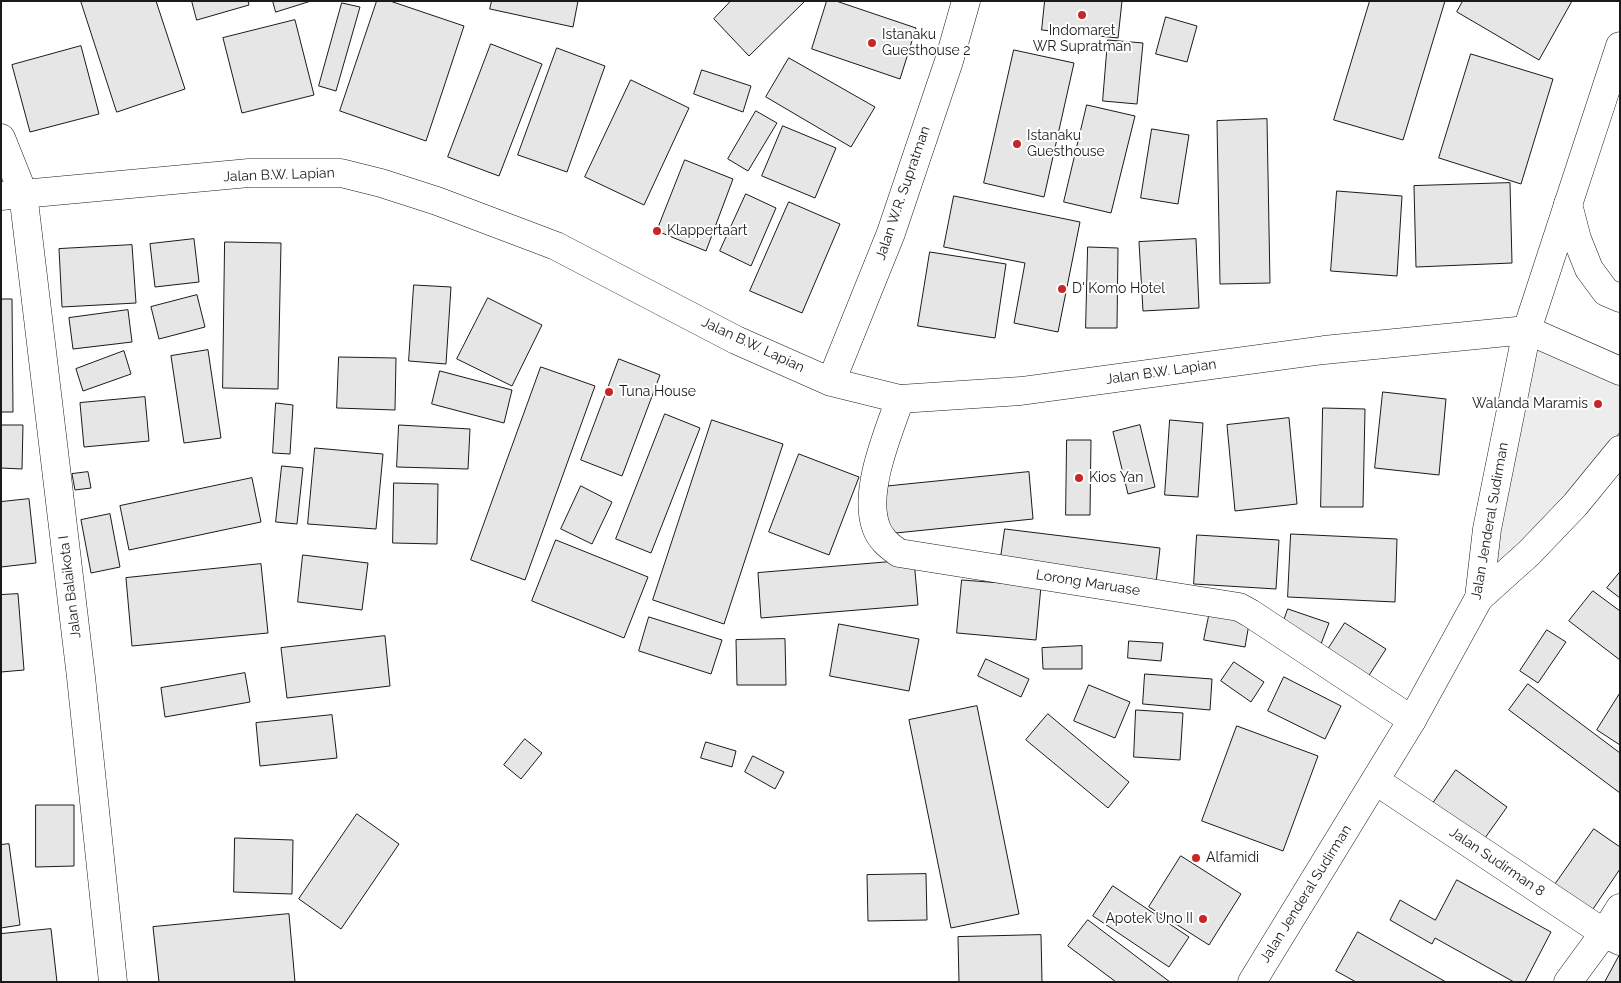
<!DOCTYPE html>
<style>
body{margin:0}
#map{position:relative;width:1621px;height:983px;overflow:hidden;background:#fff;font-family:Raleway,sans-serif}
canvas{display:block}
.frame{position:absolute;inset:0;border:2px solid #1a1a1a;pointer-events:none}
</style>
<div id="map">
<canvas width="1621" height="983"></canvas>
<div class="frame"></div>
</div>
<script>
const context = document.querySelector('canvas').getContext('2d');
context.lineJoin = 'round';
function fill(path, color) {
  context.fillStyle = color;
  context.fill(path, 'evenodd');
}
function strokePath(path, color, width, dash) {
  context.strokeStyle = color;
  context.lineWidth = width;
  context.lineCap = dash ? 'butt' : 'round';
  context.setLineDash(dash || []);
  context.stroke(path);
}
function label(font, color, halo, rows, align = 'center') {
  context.font = font + ' Raleway,sans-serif';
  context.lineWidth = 4;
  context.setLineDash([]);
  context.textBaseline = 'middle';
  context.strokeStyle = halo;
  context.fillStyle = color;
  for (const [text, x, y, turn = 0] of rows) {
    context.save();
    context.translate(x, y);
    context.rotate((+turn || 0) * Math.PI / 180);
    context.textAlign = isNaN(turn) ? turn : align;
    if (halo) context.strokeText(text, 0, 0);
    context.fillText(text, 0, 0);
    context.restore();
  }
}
const built = new Path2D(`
 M 1535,347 L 1620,383 L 1620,432 L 1558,514 L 1488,579 Z`);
const building = new Path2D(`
 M 81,1 L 156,1 L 185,89 L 117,112 Z
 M 192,1 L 248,1 L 249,5 L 197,20 Z
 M 273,1 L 311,1 L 276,12 Z
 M 377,1 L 390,1 L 464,26 L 426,141 L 340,111 Z
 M 492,1 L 578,1 L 573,27 L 490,9 Z
 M 731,1 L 803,1 L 804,2 L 749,56 L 714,19 Z
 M 827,1 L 836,1 L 916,28 L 900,79 L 812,49 Z
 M 1045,1 L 1122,1 L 1118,38 L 1042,30 Z
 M 1370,1 L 1445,1 L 1403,140 L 1334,120 Z
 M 1463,1 L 1572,1 L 1539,60 L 1457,12 Z
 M 342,3 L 360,7 L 336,91 L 319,86 Z
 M 1166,17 L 1197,26 L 1187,62 L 1156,54 Z
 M 295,20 L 314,95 L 242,113 L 223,38 Z
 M 1108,40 L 1143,43 L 1137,104 L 1103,101 Z
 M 491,44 L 542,64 L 499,176 L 448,157 Z
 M 81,46 L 99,114 L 30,132 L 12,65 Z
 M 557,48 L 605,66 L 567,172 L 518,155 Z
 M 1014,50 L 1074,63 L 1044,197 L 984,183 Z
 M 1471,54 L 1553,79 L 1521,184 L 1439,158 Z
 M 789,58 L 875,107 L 851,147 L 766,97 Z
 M 702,70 L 751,86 L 743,112 L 694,94 Z
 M 631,80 L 689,108 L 644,205 L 585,177 Z
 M 1087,105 L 1135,116 L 1111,213 L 1064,202 Z
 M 756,111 L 777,123 L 748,171 L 728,159 Z
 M 1267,119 L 1270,283 L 1220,284 L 1217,121 Z
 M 783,126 L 836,148 L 815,198 L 762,176 Z
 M 1152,129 L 1189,135 L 1178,204 L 1141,198 Z
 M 685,160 L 733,179 L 706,251 L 657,231 Z
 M 1510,183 L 1512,263 L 1416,267 L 1414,186 Z
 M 1337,191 L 1402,196 L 1397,276 L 1331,271 Z
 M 746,194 L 776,208 L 751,266 L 720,251 Z
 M 954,196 L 1080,222 L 1058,332 L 1014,323 L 1025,263 L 944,247 Z
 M 789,202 L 840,224 L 802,313 L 750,291 Z
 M 194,239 L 199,282 L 155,287 L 150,244 Z
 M 1196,239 L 1199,308 L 1143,311 L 1139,242 Z
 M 225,242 L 281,243 L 278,389 L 223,388 Z
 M 132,245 L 136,303 L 62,307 L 59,249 Z
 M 1088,247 L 1118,248 L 1117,328 L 1086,328 Z
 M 930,252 L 1006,264 L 995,338 L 918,326 Z
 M 414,285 L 451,287 L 446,364 L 409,361 Z
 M 197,295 L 205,327 L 159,339 L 151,307 Z
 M 488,298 L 542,325 L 512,386 L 457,359 Z
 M 1,299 L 12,299 L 13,412 L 1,412 Z
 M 128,310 L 132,342 L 73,349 L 69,318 Z
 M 208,350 L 221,438 L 184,443 L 171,356 Z
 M 124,351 L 131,374 L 83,391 L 76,369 Z
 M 339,357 L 396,358 L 395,410 L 337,408 Z
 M 619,359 L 660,375 L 622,476 L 581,460 Z
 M 541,367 L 595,386 L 525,580 L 471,560 Z
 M 440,371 L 512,390 L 504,423 L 432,404 Z
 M 1383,392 L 1446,399 L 1439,475 L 1375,468 Z
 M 145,397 L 149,441 L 84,447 L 80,403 Z
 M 276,403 L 293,405 L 290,454 L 273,453 Z
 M 1323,408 L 1365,409 L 1363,507 L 1321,507 Z
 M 665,414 L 700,428 L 651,553 L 616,539 Z
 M 1289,418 L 1297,504 L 1235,511 L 1227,425 Z
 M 712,420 L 783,444 L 724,624 L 653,600 Z
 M 1170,420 L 1203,423 L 1198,497 L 1165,495 Z
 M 1,425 L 23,425 L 22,469 L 1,468 Z
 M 399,425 L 470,429 L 468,469 L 397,467 Z
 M 1140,425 L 1155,487 L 1128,494 L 1113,432 Z
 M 1067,440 L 1091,440 L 1090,515 L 1066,515 Z
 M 315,448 L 383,454 L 376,529 L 308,524 Z
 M 799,454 L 859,477 L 829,555 L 769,532 Z
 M 282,466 L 303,468 L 297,524 L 276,522 Z
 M 88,472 L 91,488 L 75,490 L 72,474 Z
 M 1029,472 L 1033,519 L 886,534 L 881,487 Z
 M 252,478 L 261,522 L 129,550 L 120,506 Z
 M 394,483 L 438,484 L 437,544 L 393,543 Z
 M 581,486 L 612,502 L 592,544 L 561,529 Z
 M 29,499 L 36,563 L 1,567 L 1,502 Z
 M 110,514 L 120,567 L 91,573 L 81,520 Z
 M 1005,529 L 1160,548 L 1156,583 L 1000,564 Z
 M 1291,534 L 1397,539 L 1395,602 L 1288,597 Z
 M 1197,535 L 1279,540 L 1276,589 L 1194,584 Z
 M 556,540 L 648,577 L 624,638 L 532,601 Z
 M 303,555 L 368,563 L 362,610 L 298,602 Z
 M 914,560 L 918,605 L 761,618 L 758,573 Z
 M 261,564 L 268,633 L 132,646 L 126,578 Z
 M 1620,572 L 1620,598 L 1607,588 Z
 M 962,580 L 1041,586 L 1036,640 L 957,633 Z
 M 1593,591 L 1620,611 L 1620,660 L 1569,621 Z
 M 18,594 L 24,670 L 1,672 L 1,595 Z
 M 1288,609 L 1329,623 L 1321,644 L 1281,629 Z
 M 1210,611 L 1250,618 L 1245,647 L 1204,640 Z
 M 649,617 L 722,640 L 711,674 L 639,651 Z
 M 1345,623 L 1386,649 L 1366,680 L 1325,654 Z
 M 839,624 L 919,639 L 909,691 L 830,676 Z
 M 1547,630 L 1566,642 L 1538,683 L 1520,671 Z
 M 385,636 L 390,686 L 287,698 L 281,648 Z
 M 785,639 L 786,685 L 737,685 L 736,640 Z
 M 1129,641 L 1163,643 L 1161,661 L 1128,658 Z
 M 1082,646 L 1082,669 L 1043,669 L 1042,648 Z
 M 986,659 L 1029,679 L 1021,697 L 978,676 Z
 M 1234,662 L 1264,682 L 1251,702 L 1221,681 Z
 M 245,673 L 250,702 L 165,717 L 161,688 Z
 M 1145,674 L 1212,679 L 1210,710 L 1143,704 Z
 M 1284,677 L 1341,706 L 1325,739 L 1268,711 Z
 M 1528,684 L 1620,753 L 1620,793 L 1509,710 Z
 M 1089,685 L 1130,702 L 1115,738 L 1074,721 Z
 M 1620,693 L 1620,745 L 1597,730 Z
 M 977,706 L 1019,914 L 951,928 L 909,720 Z
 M 1136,710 L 1183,713 L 1180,760 L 1134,757 Z
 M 1048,714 L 1129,782 L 1108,808 L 1026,740 Z
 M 332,715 L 337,758 L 260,766 L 256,723 Z
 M 1237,726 L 1318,756 L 1283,851 L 1202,821 Z
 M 525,739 L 542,753 L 521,779 L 504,765 Z
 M 706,742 L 736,751 L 732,767 L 701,758 Z
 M 753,756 L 784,772 L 775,789 L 745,772 Z
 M 1456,770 L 1507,807 L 1480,845 L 1429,809 Z
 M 36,805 L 74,805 L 74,866 L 36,867 Z
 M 357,814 L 399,844 L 341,929 L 299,899 Z
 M 1594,829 L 1620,847 L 1620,869 L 1591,912 L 1554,886 Z
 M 235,838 L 293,840 L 292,894 L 234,892 Z
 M 9,844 L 20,925 L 1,928 L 1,845 Z
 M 1181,856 L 1241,894 L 1209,945 L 1149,907 Z
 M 926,874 L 927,920 L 868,921 L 867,875 Z
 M 1457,880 L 1551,932 L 1525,982 L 1514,982 L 1435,938 L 1432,944 L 1390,920 L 1400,900 L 1435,920 Z
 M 1113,886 L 1189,937 L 1169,967 L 1093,916 Z
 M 289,914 L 295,982 L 159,982 L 153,927 Z
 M 1088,920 L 1170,982 L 1116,982 L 1068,946 Z
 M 51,929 L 57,982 L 1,982 L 1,934 Z
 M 1358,932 L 1446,982 L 1356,982 L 1336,971 Z
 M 1041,935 L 1042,982 L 959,982 L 958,937 Z
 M 1620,954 L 1620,982 L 1605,982 Z`);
const street = new Path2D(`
 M 1,138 L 23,193 L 81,677 L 113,982
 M 900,399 C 888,434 863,491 876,527 C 880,539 889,546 899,553 L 1239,607 L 1250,613 L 1412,720
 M 1376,781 L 1604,933 L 1620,941
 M 1568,982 L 1604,933 L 1620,908`);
const secondary = new Path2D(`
 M 1,196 L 249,173 L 341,173 L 381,183 L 437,201 L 556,246 L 736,340 L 831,382 L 900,399 L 1021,391 L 1324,350 L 1527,330 L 1620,371
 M 1568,204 L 1577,239 L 1589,269 L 1606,292 L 1620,298
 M 831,382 L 891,233 L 949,61 L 966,1
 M 1479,598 L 1529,553 L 1575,505 L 1620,450`);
const highway = new Path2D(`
 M 1252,982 L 1412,720 L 1479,598 L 1487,529 L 1527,330 L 1620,46`);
const markers = [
 [1082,15,5,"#c62828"],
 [872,43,5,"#c62828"],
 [1017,144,5,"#c62828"],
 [657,231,5,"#c62828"],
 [1062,289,5,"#c62828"],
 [609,392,5,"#c62828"],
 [1598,404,5,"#c62828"],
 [1079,478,5,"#c62828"],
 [1196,858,5,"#c62828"],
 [1203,919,5,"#c62828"]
];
const poiNames = [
 ["Indomaret",1082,31,"center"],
 ["WR Supratman",1082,47,"center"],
 ["Istanaku",882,35],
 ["Guesthouse 2",882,51],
 ["Istanaku",1027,136],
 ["Guesthouse",1027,152],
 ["Klappertaart",667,231],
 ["D' Komo Hotel",1072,289],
 ["Tuna House",619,392],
 ["Walanda Maramis",1588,404,"right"],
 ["Kios Yan",1089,478],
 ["Alfamidi",1206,858],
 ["Apotek Uno II",1193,919,"right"]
];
const streetNames = [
 ["Jalan B.W. Lapian",279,175,-2],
 ["Jalan W.R. Supratman",903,193,-71],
 ["Jalan B.W. Lapian",753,345,25],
 ["Jalan B.W. Lapian",1161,372,-8],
 ["Jalan Jenderal Sudirman",1490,521,-80],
 ["Lorong Maruase",1088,583,9],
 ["Jalan Balaikota I",70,587,-97],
 ["Jalan Sudirman 8",1497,862,34],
 ["Jalan Jenderal Sudirman",1306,894,-58]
];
fill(built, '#ededed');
strokePath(built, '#6a6a6a', 1);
fill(building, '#e6e6e6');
strokePath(building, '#1a1a1a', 1);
strokePath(street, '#1a1a1a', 29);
strokePath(secondary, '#1a1a1a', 29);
strokePath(highway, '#1a1a1a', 29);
strokePath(street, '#fff', 28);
strokePath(secondary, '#fff', 28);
strokePath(highway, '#fff', 28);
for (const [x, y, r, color] of markers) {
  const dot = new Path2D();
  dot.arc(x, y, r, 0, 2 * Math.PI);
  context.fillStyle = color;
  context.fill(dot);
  strokePath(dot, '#fff', 2);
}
label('14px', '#1a1a1a', '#fff', poiNames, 'left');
label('14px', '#1a1a1a', '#fff', streetNames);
</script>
